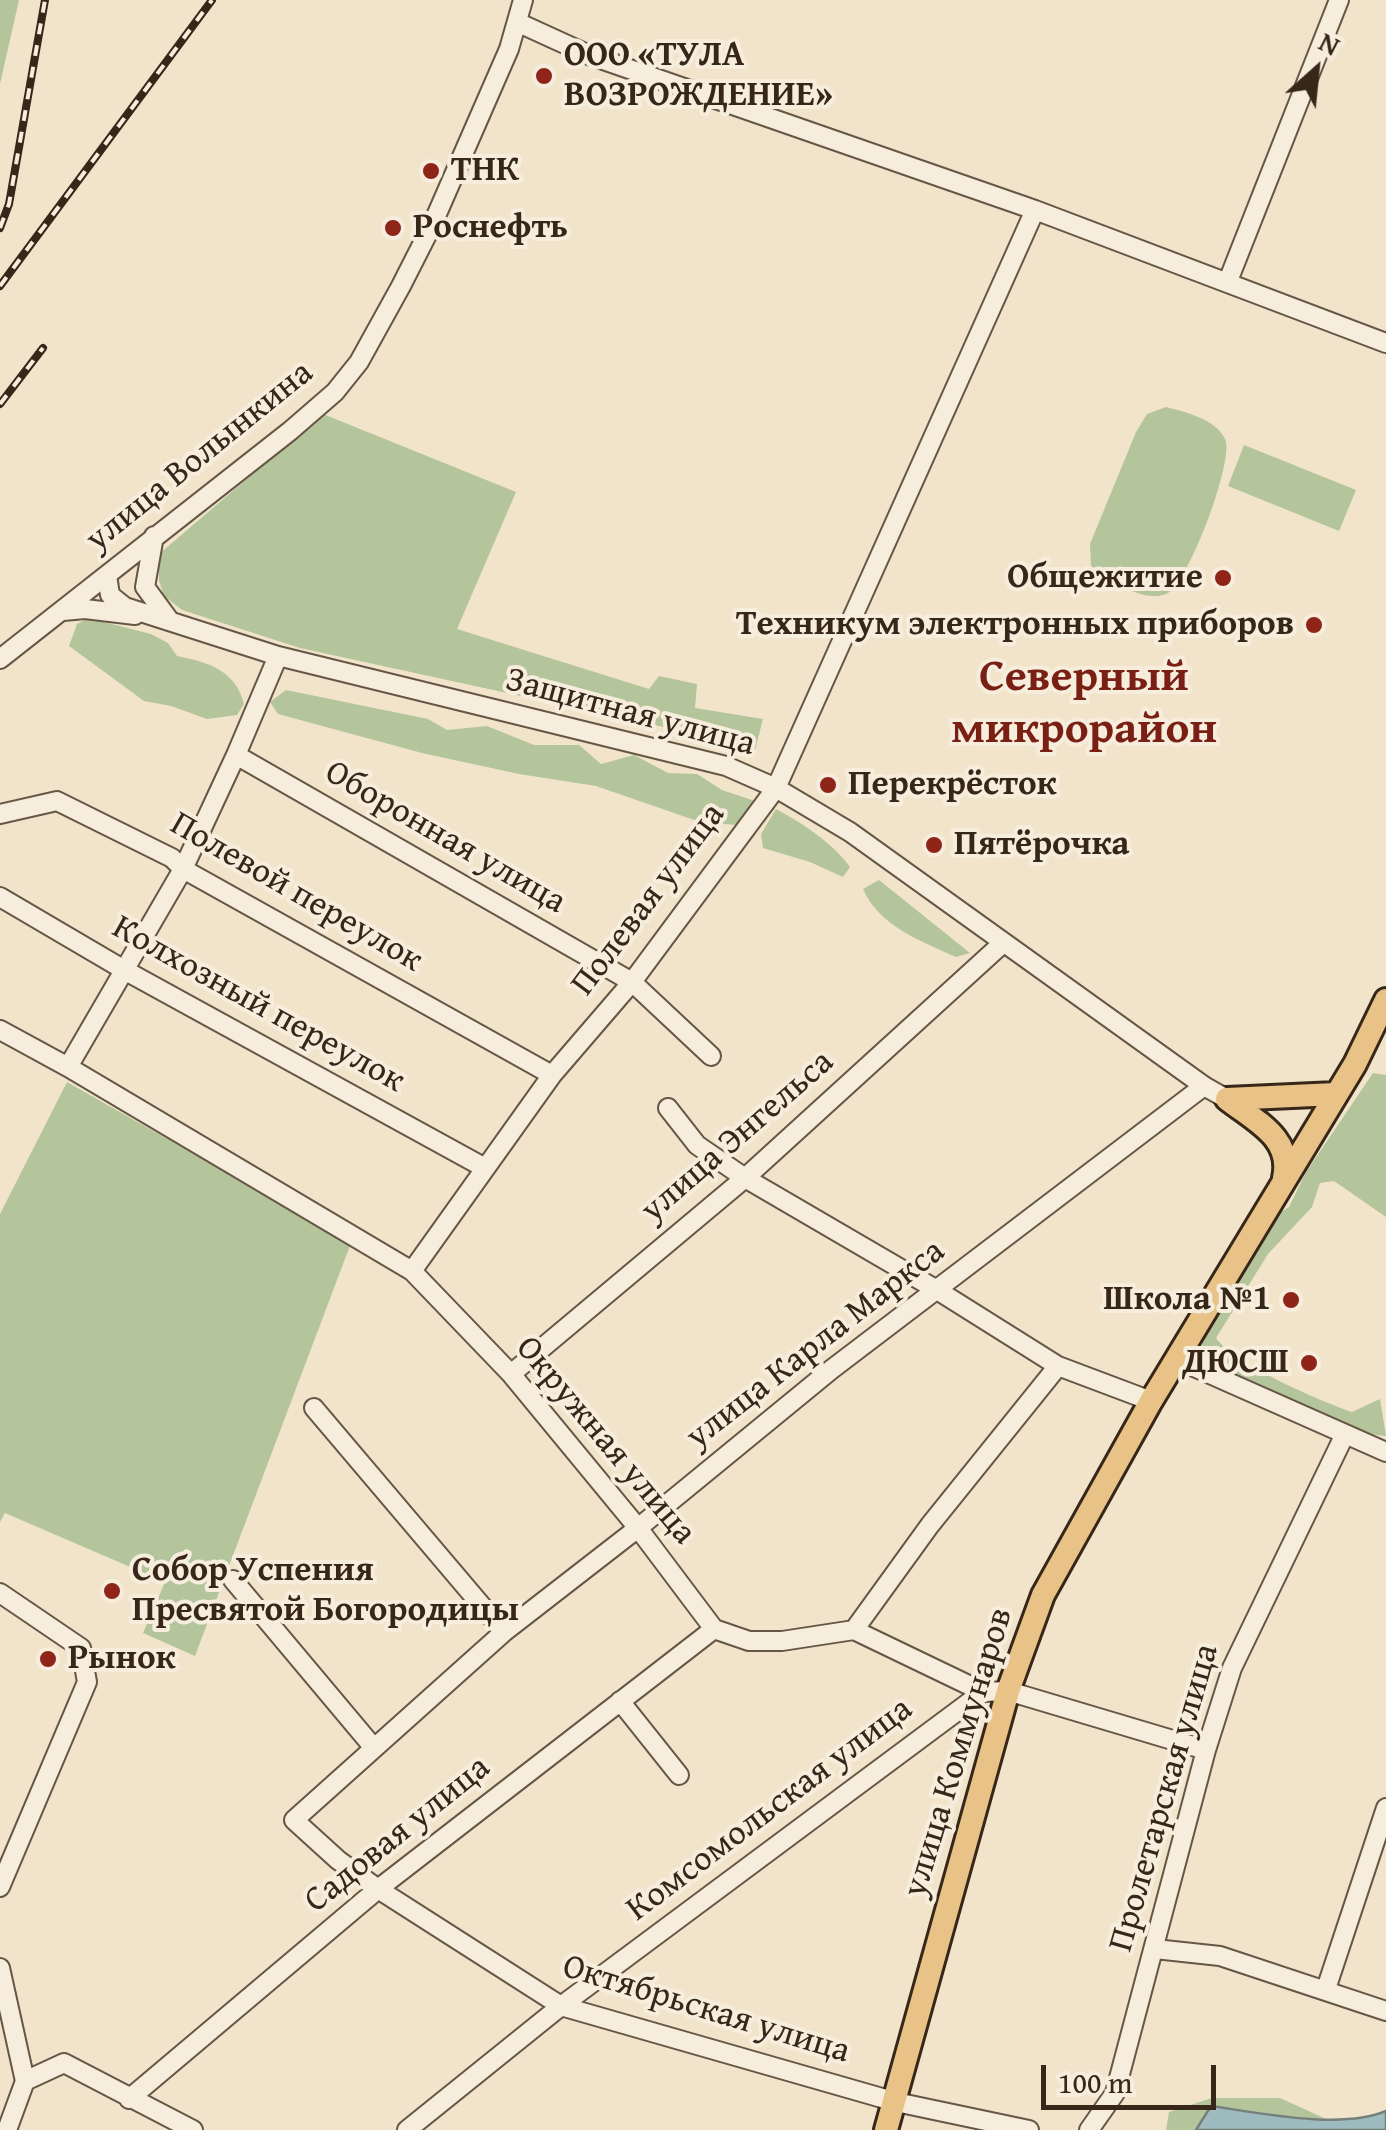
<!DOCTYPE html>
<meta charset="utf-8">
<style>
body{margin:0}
#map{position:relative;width:1386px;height:2130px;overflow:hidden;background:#f1e4cb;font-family:"Gentium Book Plus",serif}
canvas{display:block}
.north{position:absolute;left:1266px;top:20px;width:100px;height:100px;-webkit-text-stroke:8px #f6eddd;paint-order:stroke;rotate:27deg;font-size:28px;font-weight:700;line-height:40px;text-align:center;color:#372719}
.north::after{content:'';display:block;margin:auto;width:35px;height:45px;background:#372719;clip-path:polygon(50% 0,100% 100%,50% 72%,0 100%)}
.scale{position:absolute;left:1041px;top:2065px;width:175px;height:45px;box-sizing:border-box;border:5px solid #372719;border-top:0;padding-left:12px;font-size:30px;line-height:35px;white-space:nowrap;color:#372719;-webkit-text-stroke:8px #f6eddd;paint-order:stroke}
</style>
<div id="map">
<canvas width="1386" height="2130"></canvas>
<div class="north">N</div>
<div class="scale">100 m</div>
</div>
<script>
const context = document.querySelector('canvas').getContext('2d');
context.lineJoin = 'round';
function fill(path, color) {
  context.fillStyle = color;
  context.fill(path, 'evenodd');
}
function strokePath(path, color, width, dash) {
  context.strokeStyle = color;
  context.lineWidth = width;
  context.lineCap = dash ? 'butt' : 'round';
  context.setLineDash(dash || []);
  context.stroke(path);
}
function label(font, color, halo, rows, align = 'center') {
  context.font = font + ' "Gentium Book Plus",serif';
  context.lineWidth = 8;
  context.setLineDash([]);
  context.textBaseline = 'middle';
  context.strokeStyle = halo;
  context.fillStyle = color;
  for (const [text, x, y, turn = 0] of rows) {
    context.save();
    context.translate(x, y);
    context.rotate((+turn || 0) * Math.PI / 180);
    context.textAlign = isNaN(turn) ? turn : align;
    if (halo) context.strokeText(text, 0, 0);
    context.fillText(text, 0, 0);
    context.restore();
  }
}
const green = new Path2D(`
 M 0,0 L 19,0 L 0,84 Z
 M 1166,407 C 1185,412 1216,419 1225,439 C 1235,460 1188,583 1168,593 C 1144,605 1110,579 1091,566 L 1090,544 L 1136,432 L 1147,414 Z
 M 323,414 L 516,492 L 457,629 L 649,689 L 659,676 L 697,684 L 695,708 L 763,719 L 754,754 L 737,752 L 668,728 L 300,648 L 182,610 L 164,596 L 159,581 L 159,554 Z
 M 1244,445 L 1356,490 L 1339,531 L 1228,486 Z
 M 88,618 L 151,634 L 168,643 L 177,656 C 209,662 236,671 244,704 L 237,715 L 207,719 L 171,706 L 144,701 L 69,646 L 77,624 Z
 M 286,690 L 428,719 L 447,730 L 487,726 L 534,745 L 579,745 L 601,764 L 634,755 L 668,773 L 697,774 L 722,790 L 755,801 L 736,825 L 700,822 L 596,786 L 519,774 L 422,753 L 278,714 L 270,702 Z
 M 776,809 C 802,823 833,843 850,867 L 843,877 L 810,862 L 763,848 L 761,834 Z
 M 879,880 L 970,953 L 956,957 C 922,942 878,925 863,889 Z
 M 1373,1073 L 1386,1075 L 1386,1217 L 1334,1181 L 1320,1183 L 1312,1207 L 1268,1254 L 1216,1338 C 1234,1364 1320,1401 1352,1412 L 1380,1399 L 1386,1436 C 1342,1433 1241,1381 1201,1358 L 1202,1341 L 1276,1215 L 1289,1207 L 1306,1172 Z
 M 67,1082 L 351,1243 L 195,1656 L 143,1633 L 165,1582 L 5,1513 L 0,1522 L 0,1214 Z
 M 1212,2098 L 1280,2098 L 1337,2124 L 1212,2106 L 1196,2130 L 1166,2130 L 1169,2112 Z`);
const water = new Path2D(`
 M 1211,2106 C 1260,2113 1342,2130 1386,2111 L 1386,2130 L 1196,2130 Z`);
const minor = new Path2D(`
 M 519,23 L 589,55 L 1035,210 L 1386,343
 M 1228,281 L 1339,0
 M 154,536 L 145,587 L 170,621
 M 107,575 L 110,595 L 125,607 L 278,656 L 726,766 L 776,788 L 850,832 L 1204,1086 L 1227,1099
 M 63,611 L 85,609 L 135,615
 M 0,659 L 290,431 L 335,392 L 359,362 L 401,286 L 433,223 L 509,49 L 523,0
 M 236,755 L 632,982 L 711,1056
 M 0,814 L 57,801 L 172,858 L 183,869 L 552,1075
 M 0,897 L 126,971 L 485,1168
 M 0,1030 L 68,1067 L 412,1271 L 511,1374 L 638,1528 L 714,1629 L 749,1641 L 782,1641 L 854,1630 L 983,1692 L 1008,1691 L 1206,1750
 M 68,1067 L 183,869 L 236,755 L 278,656
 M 668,1108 L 697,1145 L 745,1178 L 937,1290 L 1058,1366 L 1151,1401
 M 412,1271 L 552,1075 L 632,982 L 776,788 L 1035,210
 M 1176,1359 L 1386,1452
 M 511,1374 L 745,1178 L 1003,943
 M 314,1408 L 504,1632
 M 233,1580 L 374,1748
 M 0,1593 L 81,1648 L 87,1682 L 0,1887
 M 854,1630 L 930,1525 L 1058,1366
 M 620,1701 L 679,1775
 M 1155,1949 L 1220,1956 L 1386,2011
 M 0,1968 L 25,2081 L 7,2130
 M 1326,1989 L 1386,1808
 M 25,2081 L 64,2063 L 193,2130
 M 129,2099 L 378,1889 L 714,1629
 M 407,2130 L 561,2006 L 983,1692
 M 1029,2130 L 896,2102 L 561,2006 L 378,1889 L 338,1860 L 294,1820 L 504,1632 L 638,1528 L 832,1369 L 1204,1086
 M 1089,2130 L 1115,2093 L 1206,1750 L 1232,1668 L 1345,1434`);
const major = new Path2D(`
 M 1227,1099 L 1336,1094
 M 1227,1099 C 1255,1121 1293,1138 1284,1178
 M 886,2130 L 1008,1691 L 1043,1595 L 1151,1401 L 1355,1064 L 1386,1000`);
const rail = new Path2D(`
 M 0,228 L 9,204 L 45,0
 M 0,286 L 212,0
 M 0,404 L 43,348`);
const markers = [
 [544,76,10,"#8f2418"],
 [431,171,10,"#8f2418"],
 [393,228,10,"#8f2418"],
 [1223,578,10,"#8f2418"],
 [1314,625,10,"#8f2418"],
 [828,785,10,"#8f2418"],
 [934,845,10,"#8f2418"],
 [1291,1300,10,"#8f2418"],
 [1309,1363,10,"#8f2418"],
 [112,1591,10,"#8f2418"],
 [48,1659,10,"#8f2418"]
];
const poiNames = [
 ["ООО «ТУЛА",564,56],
 ["ВОЗРОЖДЕНИЕ»",564,96],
 ["ТНК",451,171],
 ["Роснефть",413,228],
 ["Общежитие",1203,578,"right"],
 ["Техникум электронных приборов",1294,625,"right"],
 ["Перекрёсток",848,785],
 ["Пятёрочка",954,845],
 ["Школа №1",1271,1300,"right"],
 ["ДЮСШ",1289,1363,"right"],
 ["Собор Успения",132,1571],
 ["Пресвятой Богородицы",132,1611],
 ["Рынок",68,1659]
];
const streetNames = [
 ["улица Волынкина",200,457,-39],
 ["Защитная улица",630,713,15],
 ["Оборонная улица",445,838,30],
 ["Полевой переулок",296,893,30],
 ["Полевая улица",649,900,-53],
 ["Колхозный переулок",258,1005,29],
 ["улица Энгельса",738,1137,-41],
 ["улица Карла Маркса",816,1345,-38],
 ["Окружная улица",605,1441,50],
 ["улица Коммунаров",959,1753,-73],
 ["Пролетарская улица",1165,1798,-74],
 ["Комсомольская улица",770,1810,-37],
 ["Садовая улица",398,1835,-39],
 ["Октябрьская улица",706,2010,17]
];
const districtNames = [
 ["Северный",1084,679],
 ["микрорайон",1084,731]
];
fill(green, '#b5c59b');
fill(water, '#9ebcbf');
strokePath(water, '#75807d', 2.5);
strokePath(minor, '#665646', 22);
strokePath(major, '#372719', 28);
strokePath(minor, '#f6eddd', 18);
strokePath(major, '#e8c286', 22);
strokePath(rail, '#372719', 8);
strokePath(rail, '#f6eddd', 4, [11]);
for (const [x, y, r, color] of markers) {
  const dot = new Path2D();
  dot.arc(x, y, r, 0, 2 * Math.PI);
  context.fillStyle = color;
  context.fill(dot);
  strokePath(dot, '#f6eddd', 4);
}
label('bold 35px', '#372719', '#f6eddd', poiNames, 'left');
label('35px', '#372719', '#f6eddd', streetNames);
label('bold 45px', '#7a1f14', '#f6eddd', districtNames);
</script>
